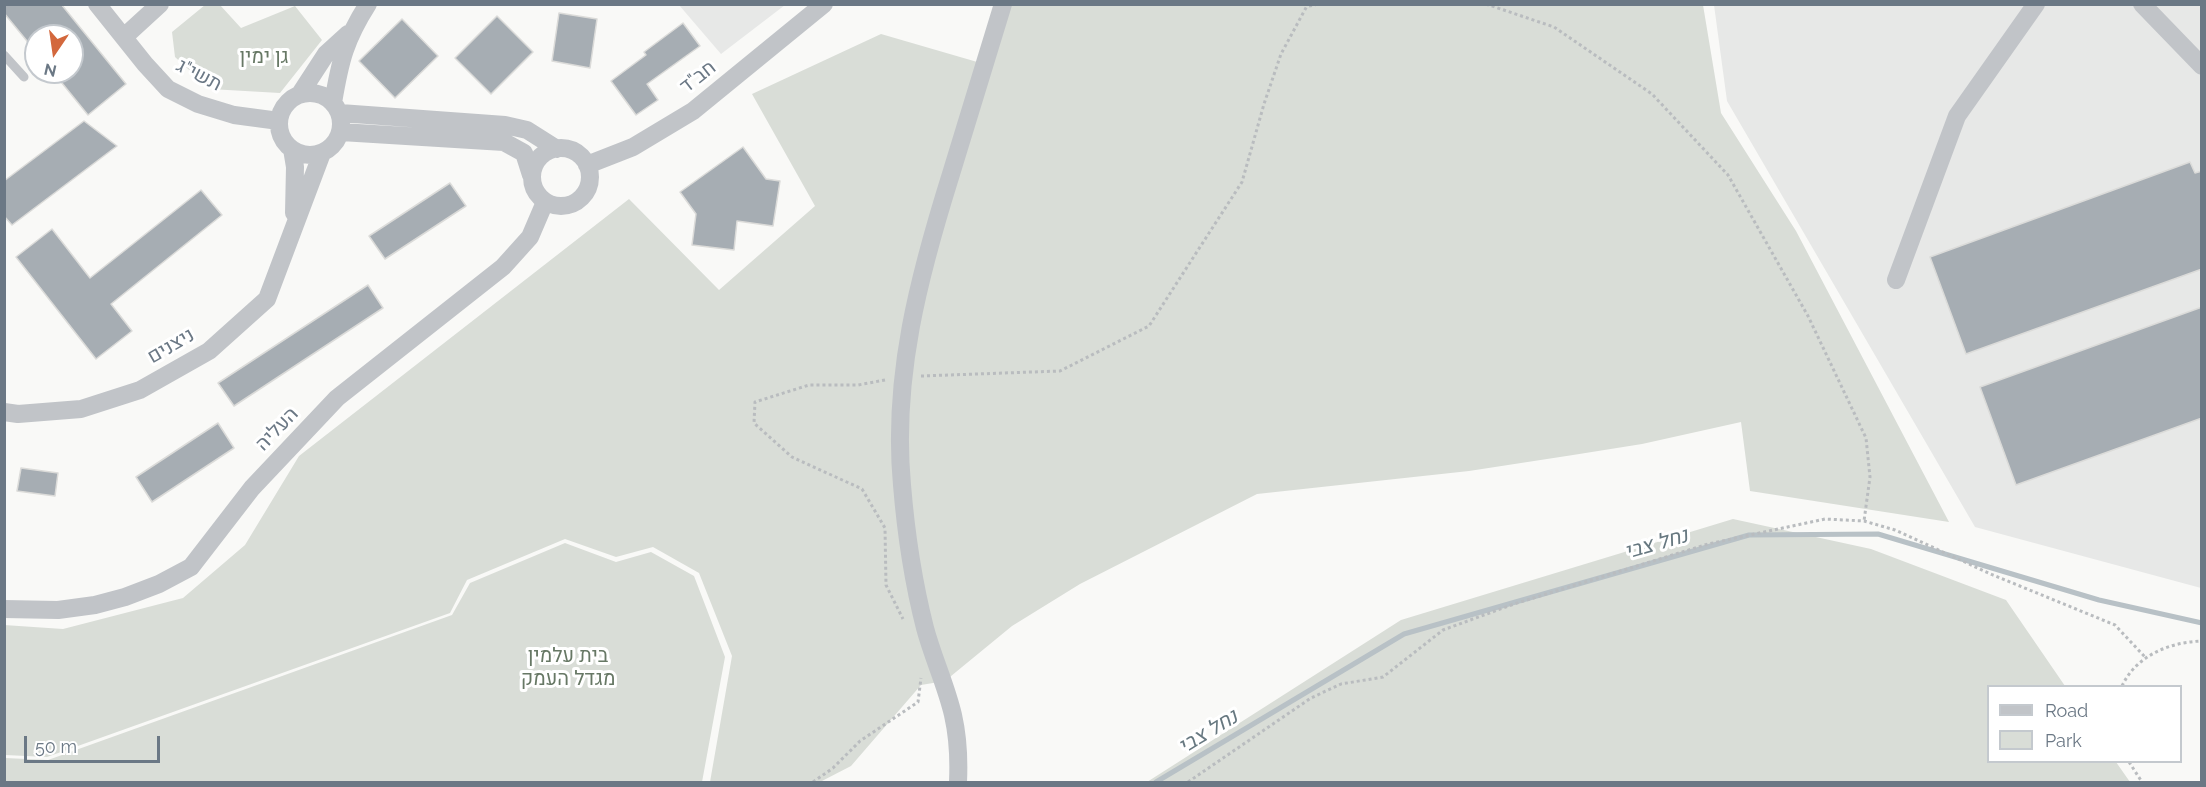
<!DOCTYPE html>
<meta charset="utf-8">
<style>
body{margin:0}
#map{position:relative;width:2206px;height:787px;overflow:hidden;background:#f9f9f7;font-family:Raleway,sans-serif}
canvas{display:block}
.frame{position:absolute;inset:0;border:6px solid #6b7885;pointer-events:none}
.legend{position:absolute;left:1987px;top:685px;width:195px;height:78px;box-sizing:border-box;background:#fff;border:2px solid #c4c9ce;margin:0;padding:8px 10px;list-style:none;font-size:18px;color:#6b7885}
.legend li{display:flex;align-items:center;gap:12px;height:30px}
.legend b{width:30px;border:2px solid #c4c9ce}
.north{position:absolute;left:24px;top:24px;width:60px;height:60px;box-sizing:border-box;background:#fff;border:2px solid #c4c9ce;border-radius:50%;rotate:193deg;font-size:16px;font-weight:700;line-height:24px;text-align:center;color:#6b7885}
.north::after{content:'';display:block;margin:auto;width:21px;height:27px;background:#d3683d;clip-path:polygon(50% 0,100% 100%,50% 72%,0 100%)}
.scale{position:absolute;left:24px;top:736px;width:136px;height:27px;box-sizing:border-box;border:3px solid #6b7885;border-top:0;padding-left:8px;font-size:18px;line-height:21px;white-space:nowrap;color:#6b7885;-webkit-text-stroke:4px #fff;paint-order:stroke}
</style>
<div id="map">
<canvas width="2206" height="787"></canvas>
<div class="frame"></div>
<ul class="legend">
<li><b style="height:8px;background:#c1c4c8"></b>Road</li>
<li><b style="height:16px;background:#d9ddd7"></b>Park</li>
</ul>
<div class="north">N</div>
<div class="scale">50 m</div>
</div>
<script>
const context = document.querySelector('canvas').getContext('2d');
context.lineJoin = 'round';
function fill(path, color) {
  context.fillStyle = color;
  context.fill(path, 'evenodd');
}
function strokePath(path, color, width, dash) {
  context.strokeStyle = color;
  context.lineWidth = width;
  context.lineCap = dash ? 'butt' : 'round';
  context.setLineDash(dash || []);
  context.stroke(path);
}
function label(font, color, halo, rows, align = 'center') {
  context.font = font + ' Raleway,Heebo,sans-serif';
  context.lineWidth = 6;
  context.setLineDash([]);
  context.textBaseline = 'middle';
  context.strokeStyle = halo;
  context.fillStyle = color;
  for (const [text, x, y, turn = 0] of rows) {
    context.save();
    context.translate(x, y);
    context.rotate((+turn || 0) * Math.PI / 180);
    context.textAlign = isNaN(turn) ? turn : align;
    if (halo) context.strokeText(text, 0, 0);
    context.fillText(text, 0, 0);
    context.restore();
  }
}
const built = new Path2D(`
 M 679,5 L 785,5 L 721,54 Z
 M 1714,5 L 2201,5 L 2201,588 L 1975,527 L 1727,101 Z`);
const green = new Path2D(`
 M 205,5 L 220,5 L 241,28 L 295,6 L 322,40 L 280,93 L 210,89 L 175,57 L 172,32 Z
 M 994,5 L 1703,5 L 1721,113 L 1796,231 L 1949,522 L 1750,491 L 1741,422 L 1642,444 L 1573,455 L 1469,471 L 1257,494 L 1080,584 L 1012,626 L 945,681 L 921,685 L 851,766 L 820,782 L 710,782 L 732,656 L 699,573 L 653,547 L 616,557 L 565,539 L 467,580 L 450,613 L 47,757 L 5,755 L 4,625 L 63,629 L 183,598 L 245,545 L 299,456 L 629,199 L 719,290 L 815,206 L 752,94 L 881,34 L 991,66 Z
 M 1733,519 L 1871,549 L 2006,600 L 2065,686 L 1988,686 L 1988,762 L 2116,762 L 2130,782 L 1147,782 L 1401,620 Z
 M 565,543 L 616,562 L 651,552 L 694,576 L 725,657 L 702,782 L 5,782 L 5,758 L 48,760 L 452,615 L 470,583 Z`);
const stream = new Path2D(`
 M 1156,782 L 1404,634 L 1749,535 L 1878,534 L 2099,600 L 2202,623`);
const building = new Path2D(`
 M 4,4 L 61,4 L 126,84 L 88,115 L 53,72 L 72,72 L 72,36 L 36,36 L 36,52 L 4,13 Z
 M 559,13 L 597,19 L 590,68 L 552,61 Z
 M 497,16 L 533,52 L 491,94 L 455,58 Z
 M 402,19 L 438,56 L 395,98 L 359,61 Z
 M 683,23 L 700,46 L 647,84 L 658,100 L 636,115 L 611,81 L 646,55 L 644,52 Z
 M 84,121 L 117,146 L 12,225 L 4,216 L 4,181 Z
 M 743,147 L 766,179 L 780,181 L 773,226 L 737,221 L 734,250 L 692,245 L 696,214 L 680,192 Z
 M 2190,162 L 2195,173 L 2202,171 L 2202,269 L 1966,354 L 1930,257 Z
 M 450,183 L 466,206 L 385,259 L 369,236 Z
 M 201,190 L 222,215 L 111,304 L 132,331 L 96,359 L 16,257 L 52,229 L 90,278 Z
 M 368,285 L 383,308 L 234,406 L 218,383 Z
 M 2202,307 L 2202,418 L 2016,485 L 1980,387 Z
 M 218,423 L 234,448 L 152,502 L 136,477 Z
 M 21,468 L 58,473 L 55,496 L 17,491 Z`);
const path = new Path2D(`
 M 1486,4 L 1554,27 L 1652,94 L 1728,175 L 1808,316 L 1866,438 L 1870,477 L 1864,521
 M 1309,6 L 1319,4
 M 921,376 L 1060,371 L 1149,326 L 1242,182 L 1264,104 L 1281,54 L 1308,4
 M 885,380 L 858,385 L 809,385 L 755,402 L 754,423 L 792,457 L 862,489 L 885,528 L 886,585 L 903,619
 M 2122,686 C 2136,656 2169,642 2202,641
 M 2129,762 L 2142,782
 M 813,782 L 833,768 L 860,741 L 918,702 L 921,678
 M 1188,782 L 1311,698 L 1341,684 L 1383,677 L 1443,630 L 1514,604 L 1708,544 L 1825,519 L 1864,521 L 1895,530 L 1993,575 L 2115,625 L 2145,657`);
const lane = new Path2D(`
 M 4,55 L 24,77`);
const street = new Path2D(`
 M 97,4 L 145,64 L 168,89 L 198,104 L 234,115 L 279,121
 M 2142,4 L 2202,66
 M 124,37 L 160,4
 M279 124a31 31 0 1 1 62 0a31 31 0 1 1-62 0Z
 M 300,94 L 326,54 L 348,34
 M 333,103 C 340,61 345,40 368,4
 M 340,113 L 505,125 L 527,130 L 557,149
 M 341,132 L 504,142 L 524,153 L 531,175
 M532 177a29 29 0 1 1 58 0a29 29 0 1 1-58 0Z
 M 292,149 L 295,167 L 294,213
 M 587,165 L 633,147 L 693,111 L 824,4
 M 1896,280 L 1957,116 L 2036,4
 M 4,412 L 18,414 L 81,409 L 140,390 L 209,351 L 267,299 L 322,153
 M 4,609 L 58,610 L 95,605 L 125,597 L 159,584 L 191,567 L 252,488 L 337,398 L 503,267 L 530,237 L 545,202
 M 958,782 C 959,760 958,737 953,715 C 946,685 933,658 925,628 C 913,581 906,534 902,485 C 892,377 919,276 951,174 C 968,117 986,61 1003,4`);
const parkNames = [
 ["גן ימין",264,57],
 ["בית עלמין",568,656],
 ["מגדל העמק",568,679]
];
const streetNames = [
 ["תשי\"ג",199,75,27],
 ["חב\"ד",698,77,-38],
 ["ניצנים",171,346,-30],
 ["העליה",277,429,-46]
];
const waterNames = [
 ["נחל צבי",1656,544,-16],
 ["נחל צבי",1208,732,-31]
];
fill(built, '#e7e8e7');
fill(green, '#d9ddd7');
strokePath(stream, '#b8c1c6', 5);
fill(building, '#a6adb3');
strokePath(building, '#dbdbd9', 1.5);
strokePath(path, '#b9bcbf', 3, [3, 3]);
strokePath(lane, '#c1c4c8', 9);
strokePath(street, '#c1c4c8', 18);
label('20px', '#677865', '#fff', parkNames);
label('20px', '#6b7885', '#fff', streetNames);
label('italic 21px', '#677880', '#fff', waterNames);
</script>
